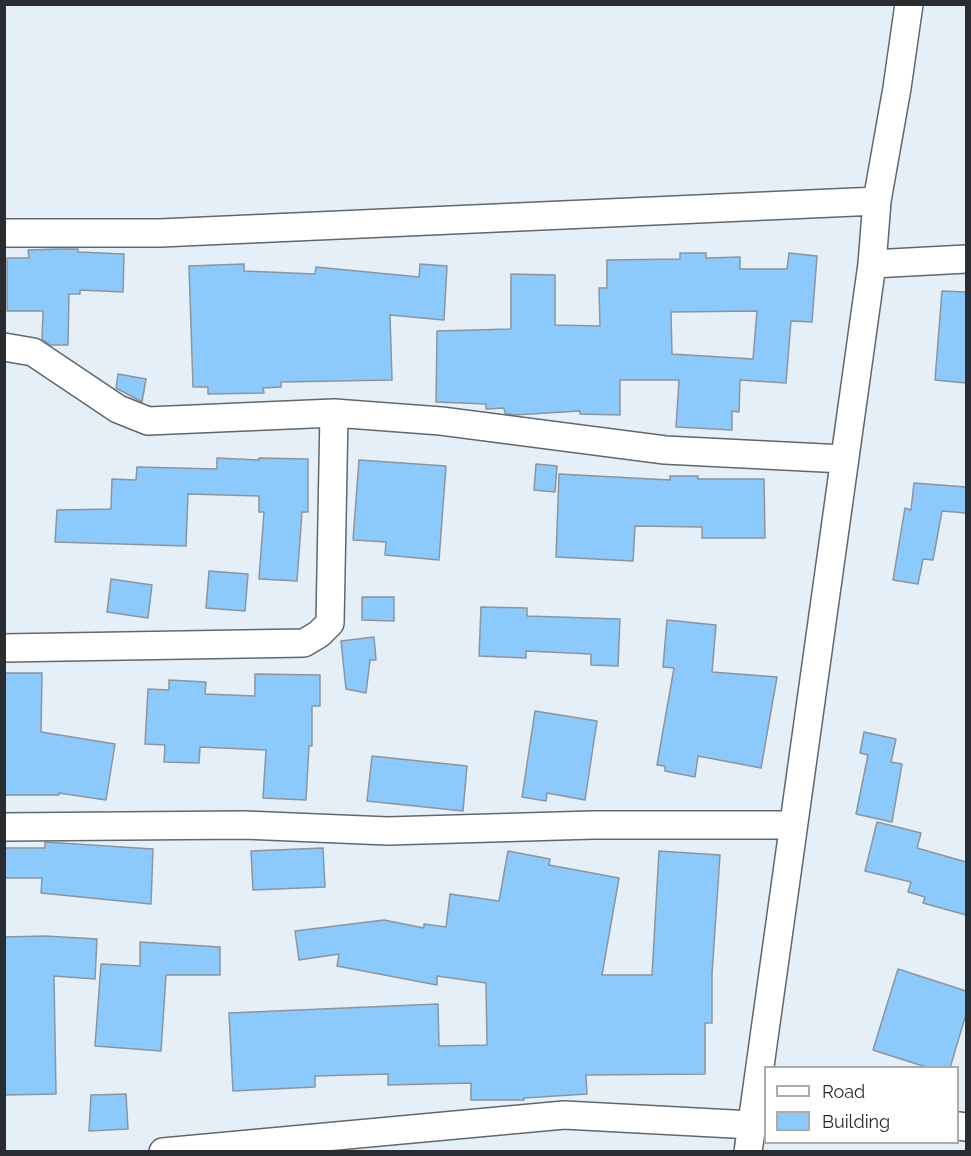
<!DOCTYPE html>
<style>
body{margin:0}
#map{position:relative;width:971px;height:1156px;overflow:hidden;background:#e5eff8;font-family:Raleway,sans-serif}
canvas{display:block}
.frame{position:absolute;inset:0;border:6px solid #292c30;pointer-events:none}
.legend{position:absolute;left:764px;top:1066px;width:195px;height:78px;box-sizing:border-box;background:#fff;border:2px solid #a9abac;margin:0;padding:8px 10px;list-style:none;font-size:18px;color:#292c30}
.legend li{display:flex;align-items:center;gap:12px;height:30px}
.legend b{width:30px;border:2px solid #a9abac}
</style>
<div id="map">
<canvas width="971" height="1156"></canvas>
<div class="frame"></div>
<ul class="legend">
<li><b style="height:8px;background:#fff"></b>Road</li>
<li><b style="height:16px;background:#8cc9fc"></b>Building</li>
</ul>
</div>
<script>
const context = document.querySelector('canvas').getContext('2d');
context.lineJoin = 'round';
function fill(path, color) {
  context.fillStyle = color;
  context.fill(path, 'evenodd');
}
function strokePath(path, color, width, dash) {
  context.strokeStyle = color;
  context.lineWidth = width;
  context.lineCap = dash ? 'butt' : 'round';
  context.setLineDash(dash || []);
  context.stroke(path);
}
const building = new Path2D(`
 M 58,249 L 78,249 L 78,252 L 124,254 L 123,292 L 80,290 L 80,294 L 69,294 L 68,345 L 50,345 L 42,339 L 43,311 L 7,311 L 7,258 L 29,258 L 28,250 Z
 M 680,253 L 706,253 L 706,258 L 740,257 L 740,269 L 787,269 L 789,253 L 817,256 L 812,322 L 791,321 L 786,383 L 740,380 L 739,412 L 732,411 L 732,430 L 676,427 L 679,380 L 620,380 L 620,415 L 580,414 L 580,411 L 514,415 L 505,413 L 504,408 L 486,409 L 486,404 L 436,402 L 437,331 L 511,329 L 511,274 L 555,275 L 555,325 L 600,326 L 599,288 L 607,288 L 607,260 L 680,259 ZM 757,311 L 753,359 L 672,354 L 671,312 Z
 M 244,264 L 244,271 L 315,274 L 316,267 L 419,277 L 420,264 L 447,266 L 444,320 L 390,315 L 392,380 L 281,382 L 281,387 L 263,388 L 264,393 L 208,394 L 208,387 L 193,387 L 189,266 Z
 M 942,291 L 966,292 L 966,383 L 935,380 Z
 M 118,374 L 146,379 L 142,402 L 116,388 Z
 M 217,458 L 259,460 L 259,458 L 308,459 L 308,512 L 302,512 L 297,581 L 259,579 L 264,512 L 259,512 L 259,496 L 188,494 L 186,546 L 55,542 L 57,510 L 111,509 L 112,479 L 136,480 L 137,467 L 217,469 Z
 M 359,460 L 446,466 L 439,560 L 385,555 L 386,542 L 353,540 Z
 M 536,464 L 557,466 L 555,492 L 534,490 Z
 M 559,474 L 670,480 L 670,476 L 698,476 L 698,479 L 764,479 L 765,538 L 702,538 L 702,527 L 635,526 L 633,561 L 556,557 Z
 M 914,483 L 966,487 L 966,513 L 942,511 L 933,560 L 923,559 L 918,584 L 893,580 L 905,508 L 911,510 Z
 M 209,571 L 248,574 L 245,611 L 206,608 Z
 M 111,579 L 152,585 L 148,618 L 107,612 Z
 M 362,597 L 394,597 L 394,621 L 362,620 Z
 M 481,607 L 527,608 L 527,616 L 620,619 L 618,666 L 591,665 L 591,654 L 526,651 L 526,658 L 479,656 Z
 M 667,620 L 716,625 L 712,672 L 777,677 L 761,768 L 698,756 L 695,777 L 665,771 L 665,766 L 657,765 L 674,668 L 663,667 Z
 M 374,637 L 376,660 L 370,660 L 366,693 L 346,689 L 341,641 Z
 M 4,673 L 42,673 L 41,732 L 115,744 L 106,800 L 59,793 L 59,795 L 4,795 Z
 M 255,674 L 320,675 L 320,706 L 312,706 L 312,746 L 309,746 L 306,800 L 263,798 L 266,750 L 200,747 L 199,763 L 164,762 L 165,745 L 145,744 L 148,689 L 169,690 L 169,680 L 206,682 L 205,694 L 255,696 Z
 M 535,711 L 597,721 L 585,800 L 547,793 L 546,801 L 522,797 Z
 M 864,732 L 896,739 L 891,762 L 902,764 L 892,822 L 856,814 L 868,755 L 860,753 Z
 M 372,756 L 467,766 L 463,811 L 367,801 Z
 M 877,822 L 921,833 L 917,848 L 966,862 L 966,915 L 923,903 L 925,897 L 908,892 L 911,882 L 865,871 Z
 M 45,842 L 153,849 L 151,904 L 41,893 L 42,878 L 4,878 L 4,848 L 45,848 Z
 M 323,848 L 325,887 L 253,890 L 251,851 Z
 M 508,851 L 550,859 L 549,865 L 619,878 L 602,975 L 652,975 L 659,851 L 720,855 L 712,974 L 712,1023 L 705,1023 L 705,1074 L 586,1075 L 587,1094 L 524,1098 L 524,1100 L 471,1100 L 471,1083 L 388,1085 L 388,1074 L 315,1076 L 315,1087 L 233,1091 L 229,1013 L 438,1004 L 439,1046 L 487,1045 L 486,983 L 437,976 L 437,985 L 337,966 L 339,954 L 299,960 L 295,931 L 384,920 L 424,928 L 424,924 L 446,927 L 450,894 L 499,901 Z
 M 45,936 L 97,939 L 95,979 L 54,976 L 56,1094 L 4,1095 L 4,937 Z
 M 140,942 L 220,947 L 220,975 L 166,975 L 161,1051 L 95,1046 L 101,964 L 140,966 Z
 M 898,969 L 966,991 L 966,1014 L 950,1068 L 929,1068 L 873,1050 Z
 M 126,1094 L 128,1129 L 89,1131 L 91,1095 Z`);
const minor = new Path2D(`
 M 4,233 L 160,233 L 877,201
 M 872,264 L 966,259
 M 4,347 L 33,352 L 118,409 L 148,421 L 334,413 L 441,421 L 665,450 L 844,459
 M 4,648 L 304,643 L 319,634 L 330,623 L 334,413
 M 4,827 L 244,825 L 388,831 L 593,825 L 793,825
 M 958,1126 L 966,1127
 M 163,1152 L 564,1115 L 752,1125
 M 748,1152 L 872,264 L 877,201 L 897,88 L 909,4`);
fill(building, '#8cc9fc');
strokePath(building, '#8c959d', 1.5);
strokePath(minor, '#5f686f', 30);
strokePath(minor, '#fff', 27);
</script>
